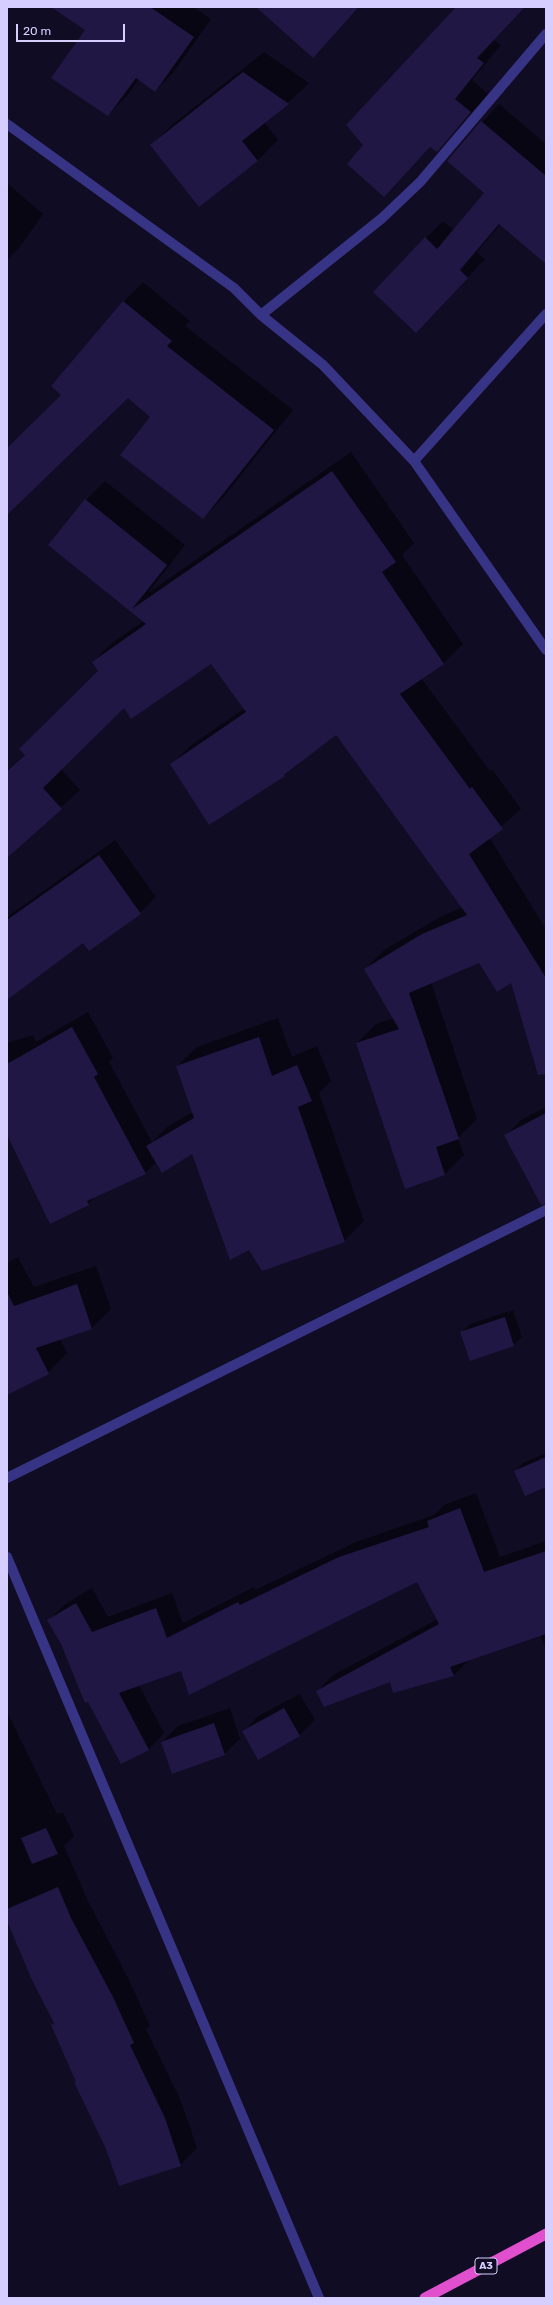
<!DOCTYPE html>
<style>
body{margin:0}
#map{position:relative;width:553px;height:2305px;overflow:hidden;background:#100c23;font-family:Rubik,sans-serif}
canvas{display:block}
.frame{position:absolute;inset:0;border:8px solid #d5ceff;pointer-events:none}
.scale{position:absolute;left:16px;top:24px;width:109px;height:18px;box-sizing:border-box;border:2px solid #d5ceff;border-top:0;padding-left:5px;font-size:12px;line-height:14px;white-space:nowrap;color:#d5ceff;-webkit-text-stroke:3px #100c23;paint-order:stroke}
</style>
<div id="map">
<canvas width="553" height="2305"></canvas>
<div class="frame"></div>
<div class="scale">20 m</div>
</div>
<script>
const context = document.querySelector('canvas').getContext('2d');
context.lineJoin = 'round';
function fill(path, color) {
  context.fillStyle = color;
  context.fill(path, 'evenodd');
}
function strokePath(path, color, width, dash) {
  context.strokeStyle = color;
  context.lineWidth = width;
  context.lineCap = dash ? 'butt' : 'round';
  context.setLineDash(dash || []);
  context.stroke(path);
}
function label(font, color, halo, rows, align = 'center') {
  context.font = font + ' Rubik,sans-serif';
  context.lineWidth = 4;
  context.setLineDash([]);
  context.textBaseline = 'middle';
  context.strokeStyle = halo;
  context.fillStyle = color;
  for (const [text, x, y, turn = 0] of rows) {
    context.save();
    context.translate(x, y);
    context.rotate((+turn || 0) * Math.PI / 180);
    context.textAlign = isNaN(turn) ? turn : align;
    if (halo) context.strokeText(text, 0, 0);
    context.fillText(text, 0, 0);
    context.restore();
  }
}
const shadow = new Path2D(`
 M 56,7 L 193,7 L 211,19 L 173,73 L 155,91 L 139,79 L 126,97 L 108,115 L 86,30 Z
 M 257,7 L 360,7 L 313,57 Z
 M 457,7 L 525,7 L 494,40 L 501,45 L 472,80 L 488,94 L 437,151 L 431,146 L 384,196 L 365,145 Z
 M 264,52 L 309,83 L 288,103 L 264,122 L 278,140 L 257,161 L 152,145 L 172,125 Z
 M 499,104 L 546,144 L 546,263 L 501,224 L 477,252 L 485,259 L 416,332 L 426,238 L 443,221 L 454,231 L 485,193 L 448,161 Z
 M 7,183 L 43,214 L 19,248 L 7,260 Z
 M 143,282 L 190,321 L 185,326 L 293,410 L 222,499 L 203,518 L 152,417 L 128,396 L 7,513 L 7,448 L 62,395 L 52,386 L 124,301 Z
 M 351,452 L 414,543 L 402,555 L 463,644 L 444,663 L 421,678 L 490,771 L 492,769 L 521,809 L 489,837 L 546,929 L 546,1058 L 512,982 L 480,962 L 431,982 L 477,1119 L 458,1138 L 464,1155 L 445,1174 L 405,1187 L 357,1043 L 376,1024 L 394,1018 L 365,969 L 384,950 L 442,916 L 463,907 L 336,734 L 285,775 L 209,823 L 171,765 L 190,746 L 245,708 L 211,663 L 124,706 L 61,769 L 80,790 L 7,857 L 7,770 L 25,754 L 99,671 L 93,662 L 112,643 L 144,621 L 50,545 L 86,500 L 105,481 L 185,545 L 148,593 Z
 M 115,840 L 156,897 L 140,913 L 89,949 L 83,941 L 7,988 L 7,917 Z
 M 88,1012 L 113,1058 L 109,1062 L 152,1142 L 167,1127 L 193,1112 L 177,1066 L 197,1047 L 278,1018 L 292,1057 L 317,1046 L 331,1081 L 319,1093 L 364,1221 L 344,1241 L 192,1153 L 156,1162 L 145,1173 L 97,1195 L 88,1204 L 7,1120 L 7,1043 L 33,1035 L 36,1042 Z
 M 546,1107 L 546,1175 L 506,1136 L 521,1120 Z
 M 18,1257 L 34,1287 L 96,1266 L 111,1309 L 92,1328 L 60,1339 L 67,1353 L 48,1373 L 7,1393 L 7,1263 Z
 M 513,1310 L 522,1337 L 513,1345 L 462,1332 L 470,1324 Z
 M 546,1453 L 546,1486 L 515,1472 L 523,1463 Z
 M 476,1493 L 500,1557 L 546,1541 L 546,1650 L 540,1635 L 469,1660 L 454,1675 L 394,1691 L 391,1681 L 317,1691 L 333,1675 L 438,1619 L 418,1581 L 139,1685 L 164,1733 L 149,1749 L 122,1763 L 49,1620 L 64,1605 L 92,1588 L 108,1617 L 172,1593 L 183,1623 L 254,1587 L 255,1590 L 356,1542 L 434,1515 L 444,1505 Z
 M 300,1694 L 315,1720 L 299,1736 L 243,1732 L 258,1716 Z
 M 230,1708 L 240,1739 L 224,1754 L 162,1742 L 178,1726 Z
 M 7,1712 L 57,1814 L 63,1812 L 74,1836 L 64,1846 L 88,1901 L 129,1980 L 150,2026 L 146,2029 L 181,2101 L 197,2148 L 180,2165 L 107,2148 L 75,2083 L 77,2081 L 52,2025 L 55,2022 L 7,1918 Z`);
const building = new Path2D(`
 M 51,7 L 150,7 L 194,37 L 155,92 L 136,78 L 108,116 L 51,78 L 85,30 Z
 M 256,7 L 359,7 L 313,58 Z
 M 456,7 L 525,7 L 477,58 L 484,63 L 455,99 L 471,112 L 437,152 L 430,147 L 384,197 L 347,164 L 363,145 L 346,125 Z
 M 243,72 L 289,104 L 242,141 L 258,161 L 199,207 L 150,145 Z
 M 481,121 L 546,176 L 546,264 L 499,224 L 460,270 L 468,278 L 416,333 L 373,292 L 425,237 L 437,249 L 484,193 L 447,161 Z
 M 123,301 L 172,341 L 167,346 L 274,430 L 203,519 L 120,455 L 150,417 L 128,398 L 7,515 L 7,448 L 61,395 L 51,386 Z
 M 332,471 L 396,562 L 382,572 L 444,664 L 400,694 L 470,789 L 472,787 L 503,829 L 469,854 L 546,978 L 546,1074 L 538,1075 L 511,983 L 497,992 L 479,963 L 409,993 L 459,1139 L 436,1147 L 445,1175 L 405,1189 L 356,1043 L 399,1029 L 364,969 L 422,934 L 467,915 L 336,735 L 284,775 L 285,776 L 209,825 L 170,764 L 246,712 L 211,664 L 131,719 L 124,708 L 43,788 L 62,809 L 7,858 L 7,771 L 25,755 L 19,749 L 98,671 L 92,662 L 146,624 L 48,545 L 85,499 L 167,565 L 132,609 Z
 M 99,855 L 141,914 L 89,951 L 83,943 L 7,1000 L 7,920 Z
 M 72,1027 L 98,1074 L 94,1077 L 146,1174 L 87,1201 L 89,1205 L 50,1224 L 7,1135 L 7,1064 Z
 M 259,1037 L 272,1076 L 297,1065 L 312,1101 L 298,1107 L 345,1242 L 262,1271 L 249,1250 L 230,1260 L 192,1154 L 162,1173 L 146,1146 L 194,1118 L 176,1066 Z
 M 546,1113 L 546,1204 L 541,1205 L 504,1135 Z
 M 77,1284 L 92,1329 L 36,1348 L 49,1374 L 7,1395 L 7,1292 L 14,1306 Z
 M 505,1317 L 514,1346 L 470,1361 L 460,1332 Z
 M 546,1457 L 546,1487 L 525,1496 L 514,1471 Z
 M 460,1508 L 484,1572 L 546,1551 L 546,1634 L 450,1667 L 454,1676 L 393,1693 L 390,1682 L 324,1707 L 316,1691 L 439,1624 L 417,1582 L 189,1695 L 181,1671 L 119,1693 L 149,1750 L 121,1764 L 88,1702 L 85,1703 L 61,1644 L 47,1620 L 76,1603 L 92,1632 L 156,1608 L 167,1638 L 238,1602 L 240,1605 L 339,1557 L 429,1527 L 427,1521 Z
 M 284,1708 L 300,1736 L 258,1760 L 242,1731 Z
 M 214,1723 L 225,1755 L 172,1774 L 161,1742 Z
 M 46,1828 L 58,1854 L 32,1864 L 21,1838 Z
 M 58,1887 L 71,1918 L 113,1997 L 134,2043 L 130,2045 L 165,2118 L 181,2166 L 119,2186 L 106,2149 L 74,2082 L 76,2082 L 51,2025 L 54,2023 L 32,1980 L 7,1921 L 7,1909 Z`);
const minor = new Path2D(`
 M 7,124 L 234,288 L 261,315 L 323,365 L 414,461 L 546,650
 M 261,315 L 381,219 L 421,181 L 546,34
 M 414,461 L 546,314
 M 7,1478 L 546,1210
 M 7,1557 L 319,2298`);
const trunk = new Path2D(`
 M 425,2298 L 546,2234`);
const shields = [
 [486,2266,22]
];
const shieldNames = [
 ["A3",486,2266]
];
fill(shadow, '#0007');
fill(building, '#211745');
strokePath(minor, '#383485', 10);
strokePath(trunk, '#e04fce', 11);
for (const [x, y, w] of shields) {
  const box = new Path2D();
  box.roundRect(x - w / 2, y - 8, w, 16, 3);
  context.fillStyle = '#100c23';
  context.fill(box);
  strokePath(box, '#d5ceff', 1);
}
label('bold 10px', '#d5ceff', null, shieldNames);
</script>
